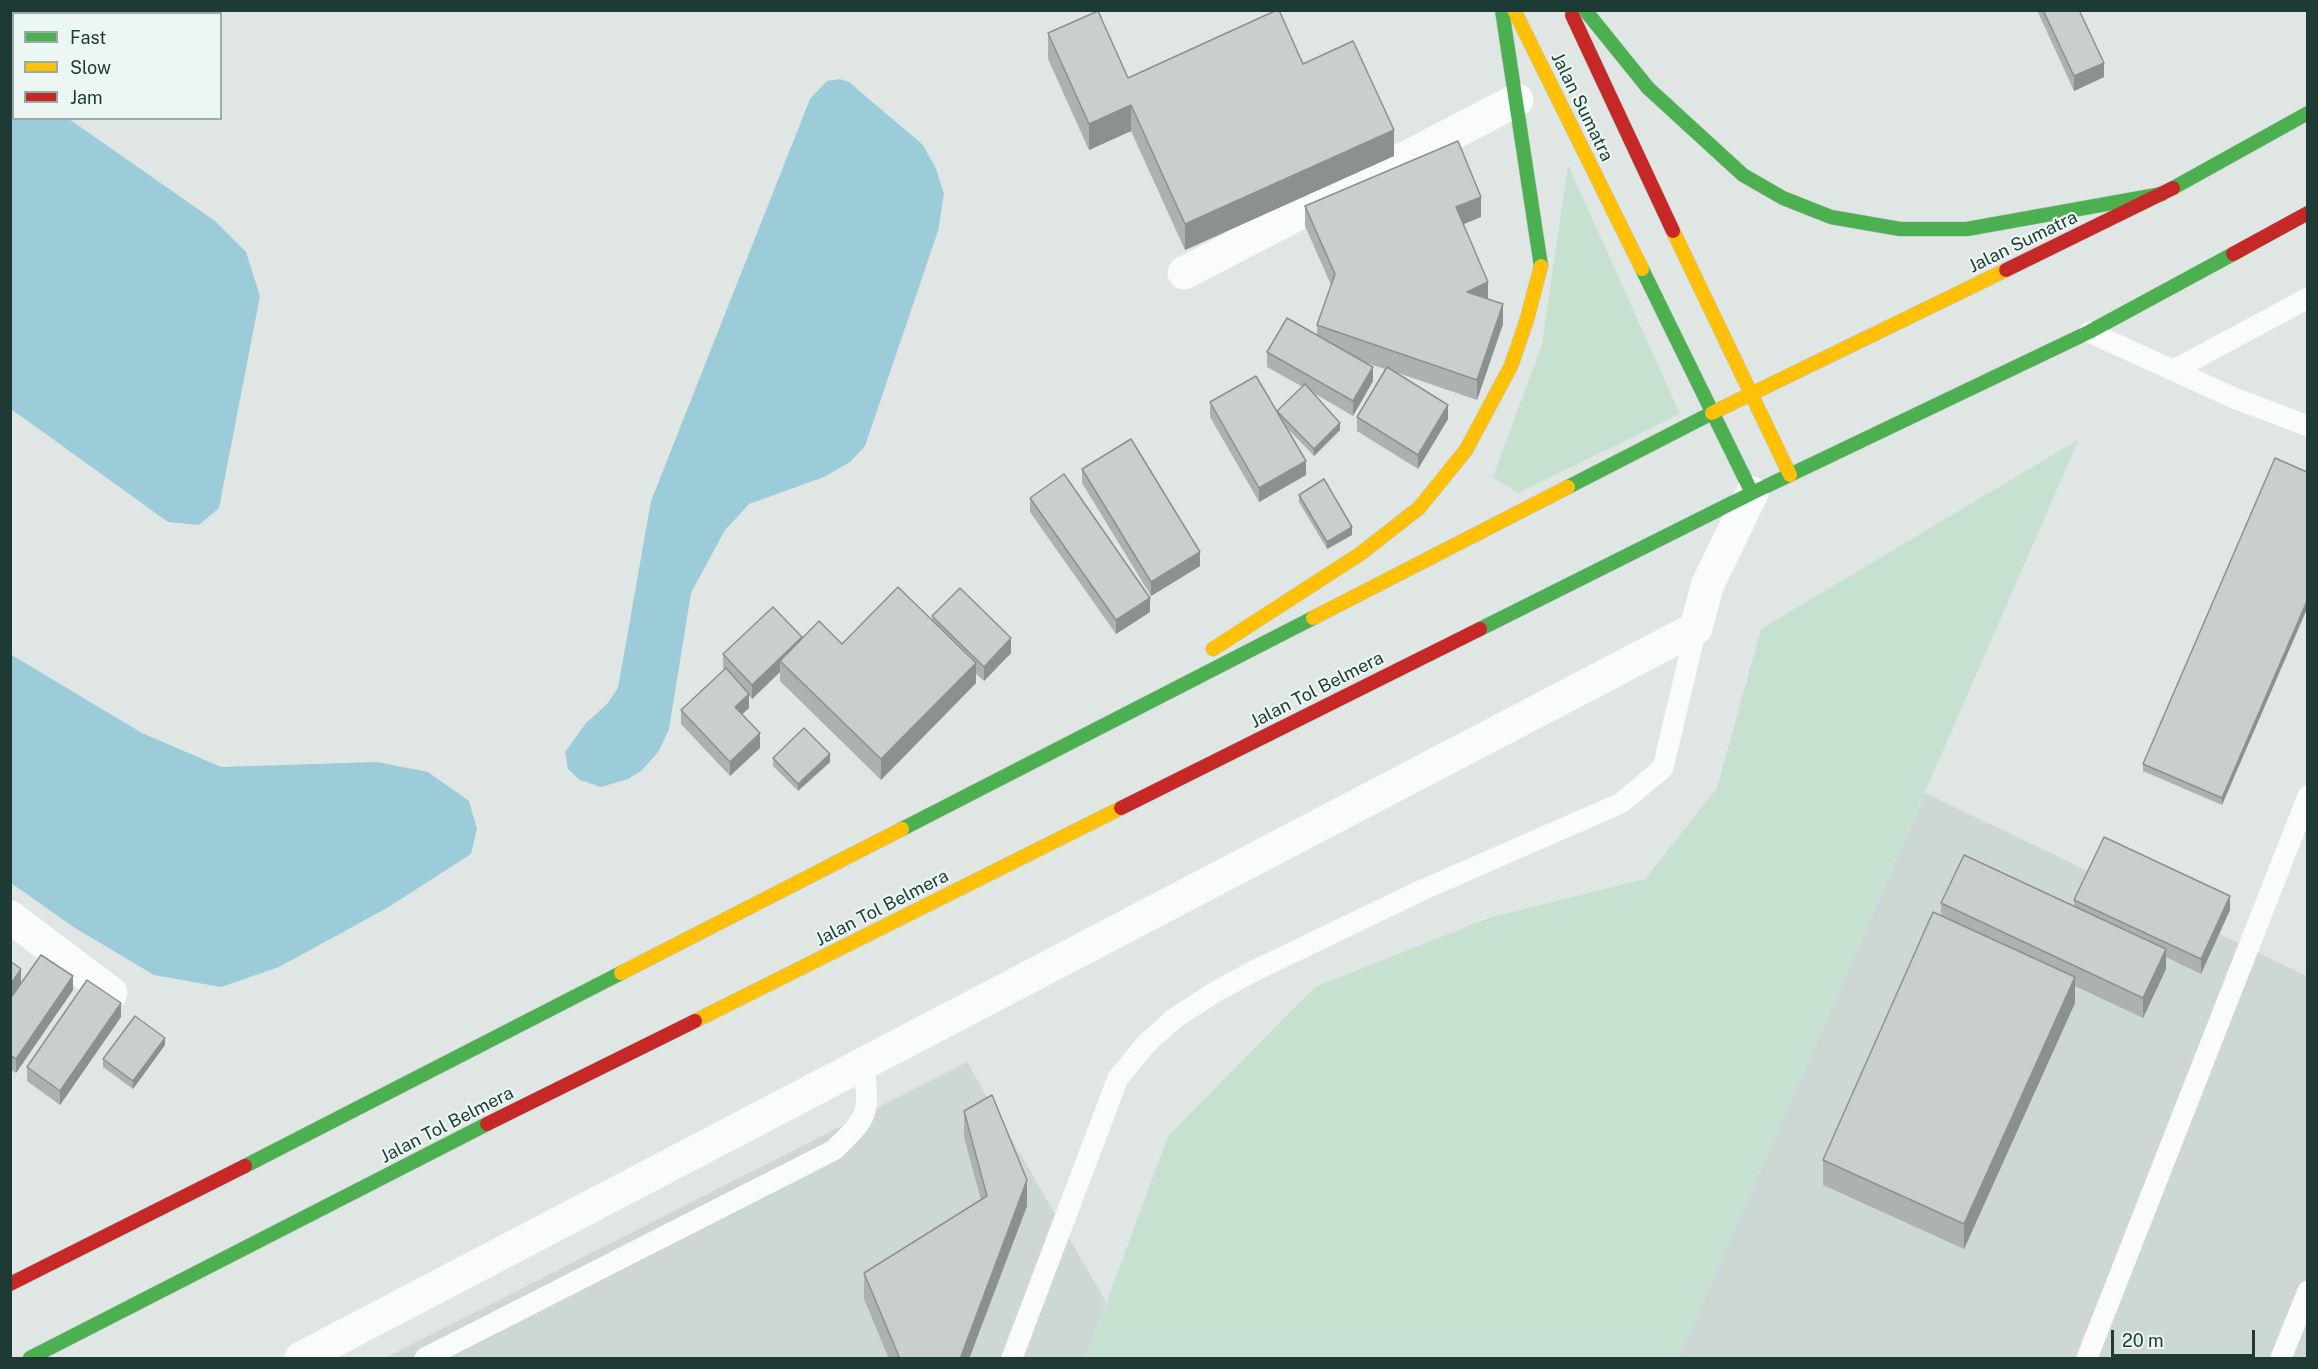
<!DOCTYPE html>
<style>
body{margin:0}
#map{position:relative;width:2318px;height:1369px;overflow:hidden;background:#e0e6e4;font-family:"Public Sans",sans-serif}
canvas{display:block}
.frame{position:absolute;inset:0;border:12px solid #1d3a34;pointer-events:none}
.legend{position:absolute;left:12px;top:12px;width:210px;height:108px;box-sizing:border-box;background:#ecf6f2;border:2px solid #99aba6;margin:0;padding:8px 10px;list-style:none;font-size:18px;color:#1d3a34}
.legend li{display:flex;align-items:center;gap:12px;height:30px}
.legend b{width:30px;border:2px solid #99aba6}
.scale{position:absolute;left:2111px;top:1330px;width:144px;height:27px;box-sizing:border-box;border:3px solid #1d3a34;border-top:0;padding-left:8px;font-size:18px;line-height:21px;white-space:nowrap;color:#1d3a34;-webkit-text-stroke:4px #ecf6f2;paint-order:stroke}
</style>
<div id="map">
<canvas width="2318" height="1369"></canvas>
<div class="frame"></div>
<ul class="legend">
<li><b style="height:8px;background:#4caf50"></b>Fast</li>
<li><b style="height:8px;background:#ffc107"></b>Slow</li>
<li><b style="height:8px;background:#c62828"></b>Jam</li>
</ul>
<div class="scale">20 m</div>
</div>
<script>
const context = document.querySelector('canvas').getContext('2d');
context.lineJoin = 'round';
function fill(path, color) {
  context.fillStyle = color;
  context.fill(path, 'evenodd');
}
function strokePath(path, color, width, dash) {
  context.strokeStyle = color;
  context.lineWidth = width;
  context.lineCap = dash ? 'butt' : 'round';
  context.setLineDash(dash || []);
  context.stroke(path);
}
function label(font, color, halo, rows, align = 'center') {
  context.font = font + ' "Public Sans",sans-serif';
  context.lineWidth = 4.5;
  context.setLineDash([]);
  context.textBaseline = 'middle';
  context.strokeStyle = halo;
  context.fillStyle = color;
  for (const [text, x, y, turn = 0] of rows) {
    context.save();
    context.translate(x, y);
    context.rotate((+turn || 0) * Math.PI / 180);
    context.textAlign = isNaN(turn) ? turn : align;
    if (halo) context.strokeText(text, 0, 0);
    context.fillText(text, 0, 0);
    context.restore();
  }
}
const built = new Path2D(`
 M 1925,793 L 2307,976 L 2307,1358 L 1678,1358 Z
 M 967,1062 L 1106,1302 L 1086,1358 L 385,1358 Z`);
const green = new Path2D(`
 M 1568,165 L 1680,414 L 1518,493 L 1493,477 L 1542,344 Z
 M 2079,439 L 1678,1358 L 1086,1358 L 1168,1136 L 1315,987 L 1489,918 L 1645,879 L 1717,788 L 1761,629 Z`);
const water = new Path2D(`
 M 840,79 L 849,82 L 923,145 L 936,169 L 944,194 L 938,231 L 865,446 L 850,462 L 824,477 L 749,504 L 725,530 L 691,593 L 669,729 L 659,751 L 641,771 L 628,779 L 601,787 L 580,780 L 568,769 L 565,752 L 586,723 L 607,704 L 618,688 L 651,501 L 810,99 L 827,81 Z
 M 13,94 L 14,118 L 69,119 L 215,221 L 246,252 L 260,296 L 219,508 L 199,525 L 168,522 L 11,409 L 10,95 Z
 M 10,654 L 142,733 L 221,767 L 377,762 L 428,772 L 469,801 L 477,829 L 471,854 L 387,908 L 279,967 L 221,987 L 154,975 L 75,928 L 11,883 Z`);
const lane = new Path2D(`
 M 2089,332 L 2234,398 L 2308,426
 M 2174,370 L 2308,298
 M 425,1358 L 834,1150 C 870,1115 869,1115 864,1065
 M 1012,1358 L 1118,1078 L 1147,1043 L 1175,1018 L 1215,992 L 1254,971 L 1420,891 L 1621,803 L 1663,768 L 1696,628
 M 2087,1358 L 2308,796
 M 2281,1358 L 2308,1291`);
const street = new Path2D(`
 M 1184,273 L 1517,100
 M 10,917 L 111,993
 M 301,1358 L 1696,628 L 1707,586 L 1752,493`);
const fast = new Path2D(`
 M 1502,10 L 1541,266
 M 1585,10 L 1648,88 L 1743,175 L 1783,198 L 1831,217 L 1900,229 L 1967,229 L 2162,194
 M 2173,188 L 2308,113
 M 1568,487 L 1712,413
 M 1752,493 L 2089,332 L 2233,254
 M 1480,629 L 1752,493 L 1642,269
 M 902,829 L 1313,618
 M 245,1166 L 621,973
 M 30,1358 L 487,1124`);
const slow = new Path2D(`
 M 1514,10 L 1642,269
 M 1673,231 L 1790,475
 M 1712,413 L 2006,270
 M 1313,618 L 1568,487
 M 1213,649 L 1360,554 L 1419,508 L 1466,450 L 1511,366 L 1527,319 L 1541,266
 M 621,973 L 902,829
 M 695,1021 L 1121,808`);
const jam = new Path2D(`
 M 1572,15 L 1673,231
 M 2233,254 L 2308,213
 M 2006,270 L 2173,188
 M 1121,808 L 1480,629
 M 487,1124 L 695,1021
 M 10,1284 L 245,1166`);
const wall = new Path2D(`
 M 2037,10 L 2079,10 L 2104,77 L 2074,91 Z
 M 1048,33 L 1128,78 L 1303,64 L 1394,156 L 1185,250 L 1131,131 L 1089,150 L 1048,59 Z
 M 1305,206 L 1481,217 L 1464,224 L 1488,299 L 1503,324 L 1477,400 L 1395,372 L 1448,419 L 1418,469 L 1357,431 L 1357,417 L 1385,369 L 1364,362 L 1373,381 L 1353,416 L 1312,392 L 1340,430 L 1314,456 L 1286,427 L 1306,475 L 1259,502 L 1210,417 L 1210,402 L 1277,412 L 1303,387 L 1267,367 L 1267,352 L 1317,335 L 1317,325 L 1331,285 L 1305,226 Z
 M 2275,458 L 2222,805 L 2143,771 L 2143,764 Z
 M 1082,469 L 1200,566 L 1151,596 L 1082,483 Z
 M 1299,495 L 1352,535 L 1327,549 L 1299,502 Z
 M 1030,498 L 1150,612 L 1116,634 L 1030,512 Z
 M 932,616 L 1011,653 L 984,681 L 976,674 L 976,683 L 881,780 L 780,681 L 780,672 L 752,699 L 749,696 L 749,708 L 742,714 L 760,748 L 730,776 L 681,724 L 681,710 L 724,670 L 723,668 L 723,654 L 802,639 L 842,644 L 932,620 Z
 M 773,758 L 830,762 L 798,791 L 773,766 Z
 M 2074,900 L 2230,910 L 2201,974 L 2166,957 L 2166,969 L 2143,1018 L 2075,986 L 2075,1003 L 1964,1249 L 1823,1185 L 1823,1160 L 1941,916 L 1941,903 L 2074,906 Z
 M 10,961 L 21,983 L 73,990 L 16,1073 L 10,1069 Z
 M 121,1017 L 60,1105 L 27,1081 L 27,1067 Z
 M 165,1045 L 133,1089 L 103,1067 L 103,1059 Z
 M 964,1111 L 1027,1206 L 969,1359 L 889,1359 L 864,1299 L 864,1273 L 981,1200 L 964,1137 Z`);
const shadedWall = new Path2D(`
 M 2104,63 L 2104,77 L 2074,91 L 2074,76 Z
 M 1131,105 L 1131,131 L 1089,150 L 1089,124 Z
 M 1394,130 L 1394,156 L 1185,250 L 1185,224 Z
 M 1481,197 L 1481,217 L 1456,227 L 1456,207 Z
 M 1488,282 L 1488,303 L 1467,292 Z
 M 1503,304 L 1503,324 L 1477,400 L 1477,380 Z
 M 1373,367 L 1373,381 L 1353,416 L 1353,401 Z
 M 1448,405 L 1448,419 L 1418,469 L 1418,455 Z
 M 1340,423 L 1340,430 L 1314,456 L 1314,449 Z
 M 1306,461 L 1306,475 L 1259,502 L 1259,488 Z
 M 1352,527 L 1352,535 L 1327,549 L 1327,542 Z
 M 1200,552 L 1200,566 L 1151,596 L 1151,582 Z
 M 1150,598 L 1150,612 L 1116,634 L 1116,620 Z
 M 2307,601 L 2307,609 L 2222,805 L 2222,798 Z
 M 802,637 L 802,651 L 780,661 L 780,672 L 752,699 L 752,685 Z
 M 1011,638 L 1011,653 L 984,681 L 984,667 Z
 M 976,663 L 976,683 L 881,780 L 881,759 Z
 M 749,694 L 749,708 L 735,721 L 735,707 Z
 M 760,733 L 760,748 L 730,776 L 730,762 Z
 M 830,754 L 830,762 L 798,791 L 798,784 Z
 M 2230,896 L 2230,910 L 2201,974 L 2201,959 Z
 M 2166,949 L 2166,969 L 2143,1018 L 2143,998 Z
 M 21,969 L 21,983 L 10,999 L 10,985 Z
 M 73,976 L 73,990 L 16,1073 L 16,1059 Z
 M 2075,977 L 2075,1003 L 1964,1249 L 1964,1224 Z
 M 121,1003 L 121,1017 L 60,1105 L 60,1091 Z
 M 165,1038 L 165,1045 L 133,1089 L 133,1081 Z
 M 1027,1180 L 1027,1206 L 969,1359 L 960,1359 Z`);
const building = new Path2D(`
 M 1277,10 L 1279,10 L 1303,64 L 1353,41 L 1394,130 L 1185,224 L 1131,105 L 1089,124 L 1048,33 L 1098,11 L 1128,78 Z
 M 2043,10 L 2079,10 L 2104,63 L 2074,76 Z
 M 1458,141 L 1481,197 L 1456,207 L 1488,282 L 1467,292 L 1503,304 L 1477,380 L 1317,325 L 1335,274 L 1305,206 Z
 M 1287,318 L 1373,367 L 1353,401 L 1267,352 Z
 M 1387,367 L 1448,405 L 1418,455 L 1357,417 Z
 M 1256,376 L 1306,461 L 1259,488 L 1210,402 Z
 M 1305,384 L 1340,423 L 1314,449 L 1277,411 Z
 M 1131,439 L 1200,552 L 1151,582 L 1082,469 Z
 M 2275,458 L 2307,472 L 2307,601 L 2222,798 L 2143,764 Z
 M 1064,474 L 1150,598 L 1116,620 L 1030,498 Z
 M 1324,479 L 1352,527 L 1327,542 L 1299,495 Z
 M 898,587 L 976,663 L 881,759 L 780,661 L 819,621 L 842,644 Z
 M 960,588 L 1011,638 L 984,667 L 932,616 Z
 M 773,607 L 802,637 L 752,685 L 723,654 Z
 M 726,668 L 749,694 L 735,707 L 760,733 L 730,762 L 681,710 Z
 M 804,728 L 830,754 L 798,784 L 773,758 Z
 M 2104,837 L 2230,896 L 2201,959 L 2074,900 Z
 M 1964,855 L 2166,949 L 2143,998 L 1941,903 Z
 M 1933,912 L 2075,977 L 1964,1224 L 1823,1160 Z
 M 41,955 L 73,976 L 16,1059 L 10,1055 L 10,999 Z
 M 10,961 L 21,969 L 10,985 Z
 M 87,980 L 121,1003 L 60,1091 L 27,1067 Z
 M 135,1016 L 165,1038 L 133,1081 L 103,1059 Z
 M 992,1095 L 1027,1180 L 960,1359 L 900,1359 L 864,1273 L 987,1196 L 964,1111 Z`);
const streetNames = [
 ["Jalan Sumatra",1582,107,64],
 ["Jalan Sumatra",2023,242,-26],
 ["Jalan Tol Belmera",1317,690,-27],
 ["Jalan Tol Belmera",882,908,-27],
 ["Jalan Tol Belmera",447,1125,-27]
];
fill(built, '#cdd8d4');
fill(green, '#c7e1d1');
fill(water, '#9cccd9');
strokePath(fast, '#bac4c1', 15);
strokePath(slow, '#bac4c1', 15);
strokePath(jam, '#bac4c1', 15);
strokePath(lane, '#fafbfb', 21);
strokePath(street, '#fafbfb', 33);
strokePath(fast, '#4caf50', 14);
strokePath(slow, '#ffc107', 14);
strokePath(jam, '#c62828', 14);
fill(wall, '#acb2b0');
fill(shadedWall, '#8c9190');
fill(building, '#c8cfcd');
strokePath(building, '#8c9190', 1.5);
label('18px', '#1d3a34', '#ecf6f2', streetNames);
</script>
